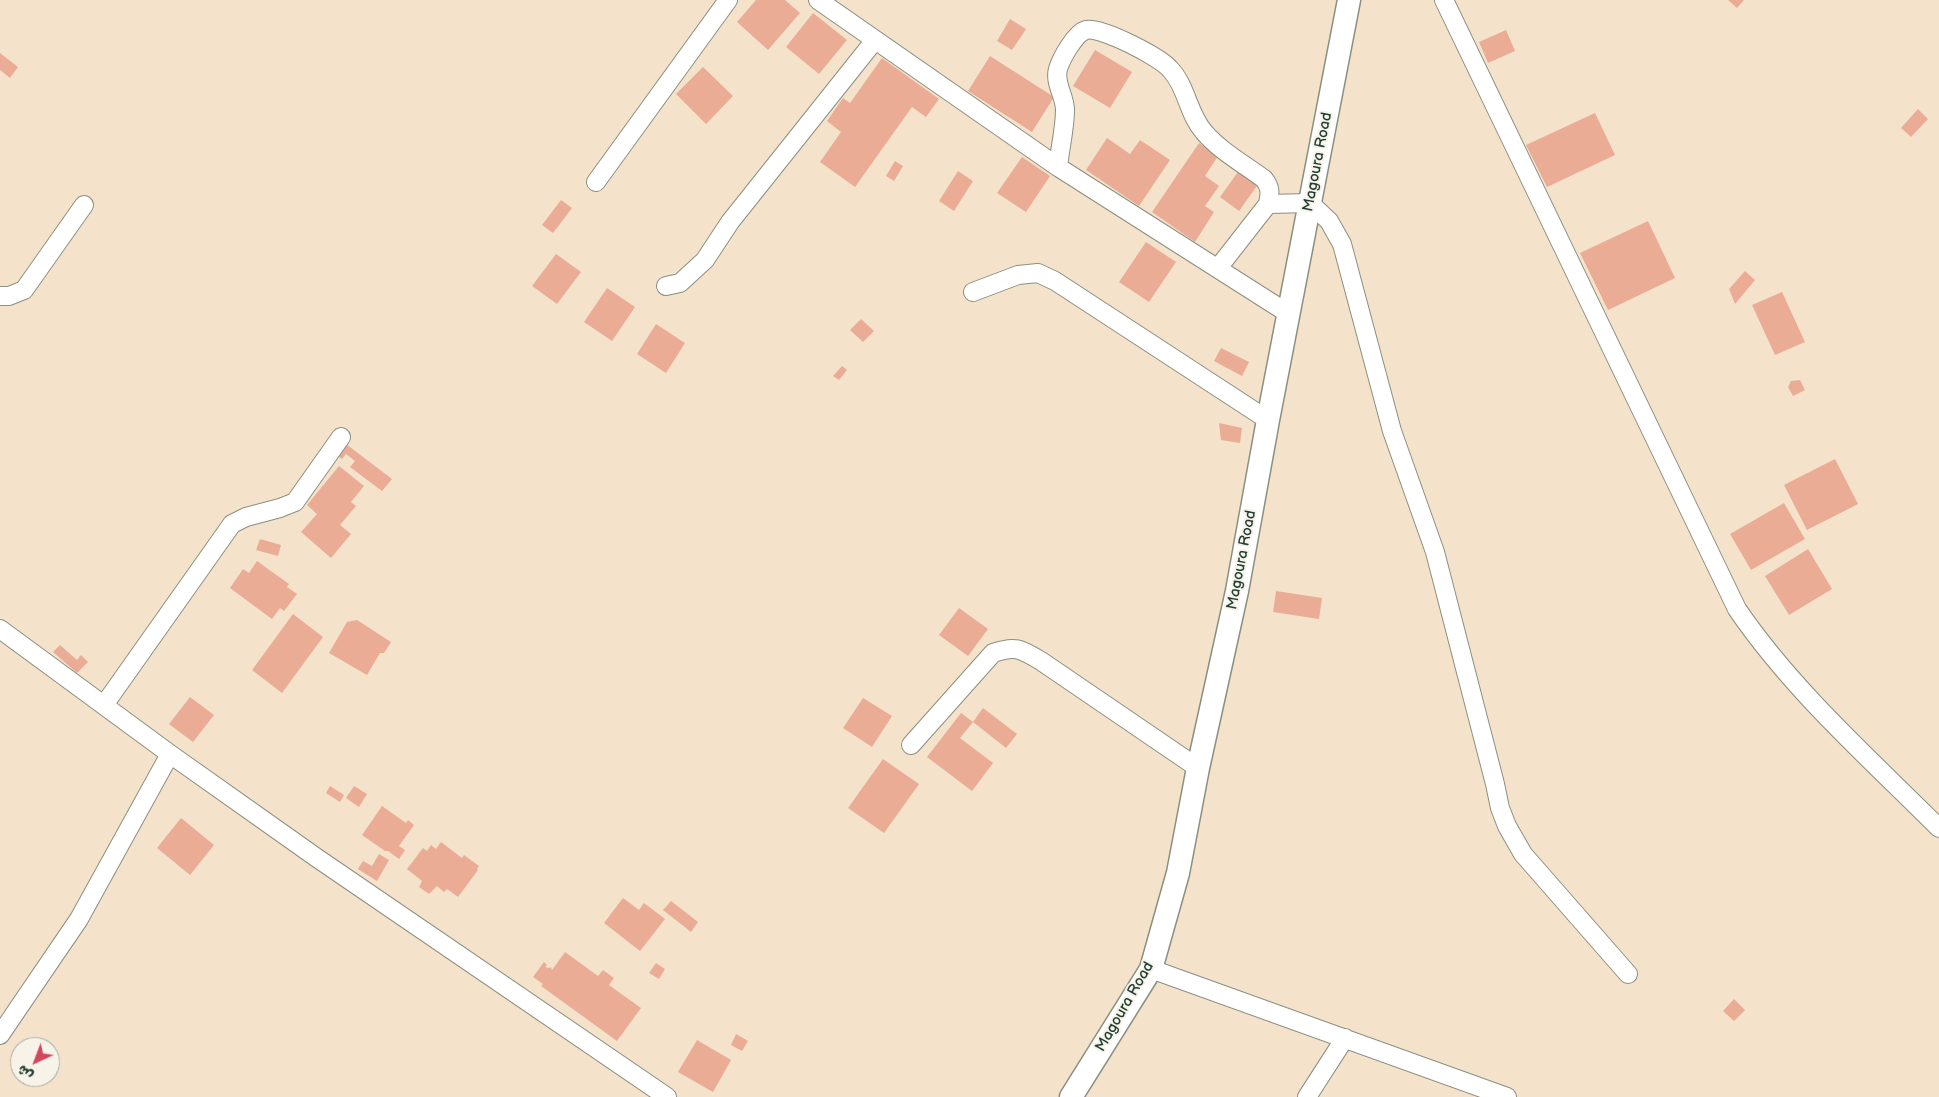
<!DOCTYPE html>
<meta charset="utf-8">
<style>
body{margin:0}
#map{position:relative;width:1939px;height:1097px;overflow:hidden;background:#f5e2cb;font-family:"Balsamiq Sans","Playpen Sans Arabic",sans-serif}
canvas{display:block}
.north{position:absolute;left:10px;top:1037px;width:50px;height:50px;box-sizing:border-box;background:#f7f3e8;border:1px solid #a1aaa0;border-radius:50%;rotate:223deg;font-size:14px;font-weight:700;line-height:20px;text-align:center;color:#1f3d34}
.north::after{content:'';display:block;margin:auto;width:18px;height:22px;background:#d1495b;clip-path:polygon(50% 0,100% 100%,50% 72%,0 100%)}
</style>
<div id="map">
<canvas width="1939" height="1097"></canvas>
<div class="north">ش</div>
</div>
<script>
const context = document.querySelector('canvas').getContext('2d');
context.lineJoin = 'round';
function fill(path, color) {
  context.fillStyle = color;
  context.fill(path, 'evenodd');
}
function strokePath(path, color, width, dash) {
  context.strokeStyle = color;
  context.lineWidth = width;
  context.lineCap = dash ? 'butt' : 'round';
  context.setLineDash(dash || []);
  context.stroke(path);
}
function label(font, color, halo, rows, align = 'center') {
  context.font = font + ' "Balsamiq Sans",sans-serif';
  context.lineWidth = 4;
  context.setLineDash([]);
  context.textBaseline = 'middle';
  context.strokeStyle = halo;
  context.fillStyle = color;
  for (const [text, x, y, turn = 0] of rows) {
    context.save();
    context.translate(x, y);
    context.rotate((+turn || 0) * Math.PI / 180);
    context.textAlign = isNaN(turn) ? turn : align;
    if (halo) context.strokeText(text, 0, 0);
    context.fillText(text, 0, 0);
    context.restore();
  }
}
const building = new Path2D(`
 M 756,0 L 785,0 L 800,13 L 768,50 L 737,22 Z
 M 1728,0 L 1744,0 L 1737,8 Z
 M 813,13 L 847,40 L 819,74 L 786,47 Z
 M 1010,19 L 1026,29 L 1012,50 L 997,41 Z
 M 1506,30 L 1515,51 L 1488,63 L 1479,42 Z
 M 1095,50 L 1132,72 L 1110,108 L 1073,86 Z
 M 0,53 L 18,67 L 10,78 L 0,70 Z
 M 990,56 L 1054,97 L 1032,132 L 968,91 Z
 M 882,58 L 939,99 L 926,117 L 912,107 L 855,187 L 820,162 L 841,132 L 827,121 L 843,98 L 850,103 Z
 M 703,67 L 733,96 L 706,124 L 676,94 Z
 M 1918,109 L 1928,119 L 1911,137 L 1901,128 Z
 M 1595,113 L 1615,155 L 1547,187 L 1526,145 Z
 M 1107,138 L 1130,154 L 1140,140 L 1170,160 L 1139,206 L 1086,170 Z
 M 1199,143 L 1218,156 L 1205,176 L 1219,186 L 1205,206 L 1214,212 L 1195,242 L 1152,212 Z
 M 1022,157 L 1050,176 L 1026,212 L 997,193 Z
 M 895,161 L 903,166 L 894,181 L 886,176 Z
 M 1240,169 L 1259,183 L 1239,211 L 1220,197 Z
 M 958,171 L 973,181 L 954,211 L 939,201 Z
 M 561,200 L 572,208 L 553,233 L 542,225 Z
 M 1648,221 L 1675,278 L 1608,310 L 1580,253 Z
 M 1146,242 L 1176,262 L 1149,302 L 1119,282 Z
 M 556,254 L 581,272 L 557,304 L 532,286 Z
 M 1745,271 L 1755,280 L 1735,304 L 1729,289 Z
 M 607,288 L 635,307 L 612,341 L 584,322 Z
 M 1782,292 L 1805,342 L 1775,355 L 1752,305 Z
 M 861,319 L 874,331 L 863,342 L 850,330 Z
 M 656,324 L 685,343 L 666,373 L 637,354 Z
 M 1221,348 L 1249,362 L 1242,376 L 1214,361 Z
 M 842,366 L 847,370 L 839,380 L 833,376 Z
 M 1800,380 L 1805,390 L 1793,396 L 1788,387 L 1791,381 Z
 M 1219,423 L 1242,428 L 1240,443 L 1221,440 Z
 M 342,441 L 392,479 L 382,491 L 350,467 L 355,461 L 346,454 L 342,459 L 333,452 Z
 M 1835,459 L 1858,504 L 1807,530 L 1784,485 Z
 M 339,466 L 364,486 L 351,502 L 356,506 L 340,525 L 351,534 L 331,558 L 301,532 L 317,514 L 307,505 Z
 M 1784,503 L 1805,539 L 1751,570 L 1730,534 Z
 M 260,539 L 281,545 L 278,556 L 256,550 Z
 M 1808,549 L 1832,589 L 1789,615 L 1765,576 Z
 M 257,561 L 289,584 L 287,587 L 297,594 L 284,611 L 280,608 L 272,619 L 230,588 L 243,569 L 249,573 Z
 M 1276,591 L 1322,598 L 1319,619 L 1273,612 Z
 M 959,608 L 988,629 L 968,656 L 939,635 Z
 M 293,614 L 323,637 L 282,693 L 252,670 Z
 M 357,620 L 391,642 L 384,653 L 380,653 L 367,675 L 329,653 L 347,622 Z
 M 60,645 L 77,660 L 81,655 L 88,662 L 77,673 L 53,652 Z
 M 190,697 L 214,715 L 193,742 L 169,724 Z
 M 863,698 L 892,716 L 872,747 L 843,728 Z
 M 983,708 L 1017,734 L 1006,748 L 973,722 Z
 M 961,713 L 973,722 L 960,738 L 993,763 L 972,791 L 927,757 Z
 M 883,759 L 919,784 L 884,833 L 848,808 Z
 M 330,786 L 344,795 L 340,802 L 326,793 Z
 M 354,786 L 367,794 L 359,807 L 346,798 Z
 M 382,806 L 406,823 L 408,820 L 414,825 L 399,846 L 405,850 L 399,859 L 388,851 L 385,851 L 362,835 Z
 M 181,818 L 214,845 L 190,875 L 157,848 Z
 M 441,842 L 462,858 L 464,855 L 479,866 L 477,869 L 478,870 L 458,897 L 447,889 L 444,892 L 437,886 L 429,894 L 419,887 L 422,881 L 407,869 L 423,848 L 427,851 L 431,845 L 436,849 Z
 M 379,854 L 389,860 L 377,881 L 358,869 L 363,861 L 372,866 Z
 M 623,898 L 639,910 L 644,903 L 665,919 L 640,951 L 604,923 Z
 M 671,901 L 698,922 L 691,932 L 663,910 Z
 M 565,952 L 598,976 L 603,970 L 614,978 L 609,985 L 641,1008 L 617,1041 L 541,986 L 543,984 L 533,977 L 544,962 L 547,965 L 545,967 L 549,968 L 551,967 L 552,970 Z
 M 656,963 L 665,969 L 659,979 L 649,973 Z
 M 1734,999 L 1745,1010 L 1734,1021 L 1723,1011 Z
 M 736,1034 L 748,1041 L 742,1051 L 731,1045 Z
 M 697,1040 L 731,1060 L 713,1092 L 678,1072 Z`);
const minor = new Path2D(`
 M 818,0 L 1058,167 L 1289,314
 M 1444,0 L 1737,609 C 1793,691 1869,758 1939,828
 M 1058,167 C 1060,148 1065,128 1065,110 C 1065,96 1054,83 1058,69 C 1061,59 1075,33 1086,30 C 1100,26 1160,57 1170,69 C 1187,87 1188,114 1204,132 C 1220,151 1244,164 1264,179 C 1271,188 1270,193 1268,204 L 1310,203 L 1329,221 L 1342,244 L 1392,431 L 1435,552 L 1495,784 L 1500,808 L 1507,826 L 1523,854 L 1628,974
 M 596,182 L 728,0
 M 1218,268 L 1268,204
 M 666,286 L 680,283 L 705,260 L 730,222 L 875,40
 M 973,292 L 1018,275 L 1038,273 L 1055,281 L 1268,420
 M 0,296 L 9,296 L 24,290 L 84,205
 M 0,629 L 170,754 L 317,858 L 667,1097
 M 104,705 L 232,524 L 246,517 L 280,508 L 295,502 L 341,437
 M 911,745 L 993,653 C 1016,645 1021,649 1041,661 L 1198,768
 M 1151,969 L 1507,1097
 M 0,1035 L 79,919 L 170,754
 M 1307,1097 L 1345,1038`);
const tertiary = new Path2D(`
 M 1071,1097 L 1151,969 L 1178,873 L 1198,768 L 1237,591 L 1268,420 L 1349,0`);
const streetNames = [
 ["Magoura Road",1318,162,-79],
 ["Magoura Road",1242,560,-79],
 ["Magoura Road",1125,1007,-60]
];
fill(building, '#eaac95');
strokePath(minor, '#8a9080', 20);
strokePath(tertiary, '#8a9080', 25);
strokePath(minor, '#fff', 18);
strokePath(tertiary, '#fff', 22);
label('15px', '#1f3d34', '#f7f3e8', streetNames);
</script>
